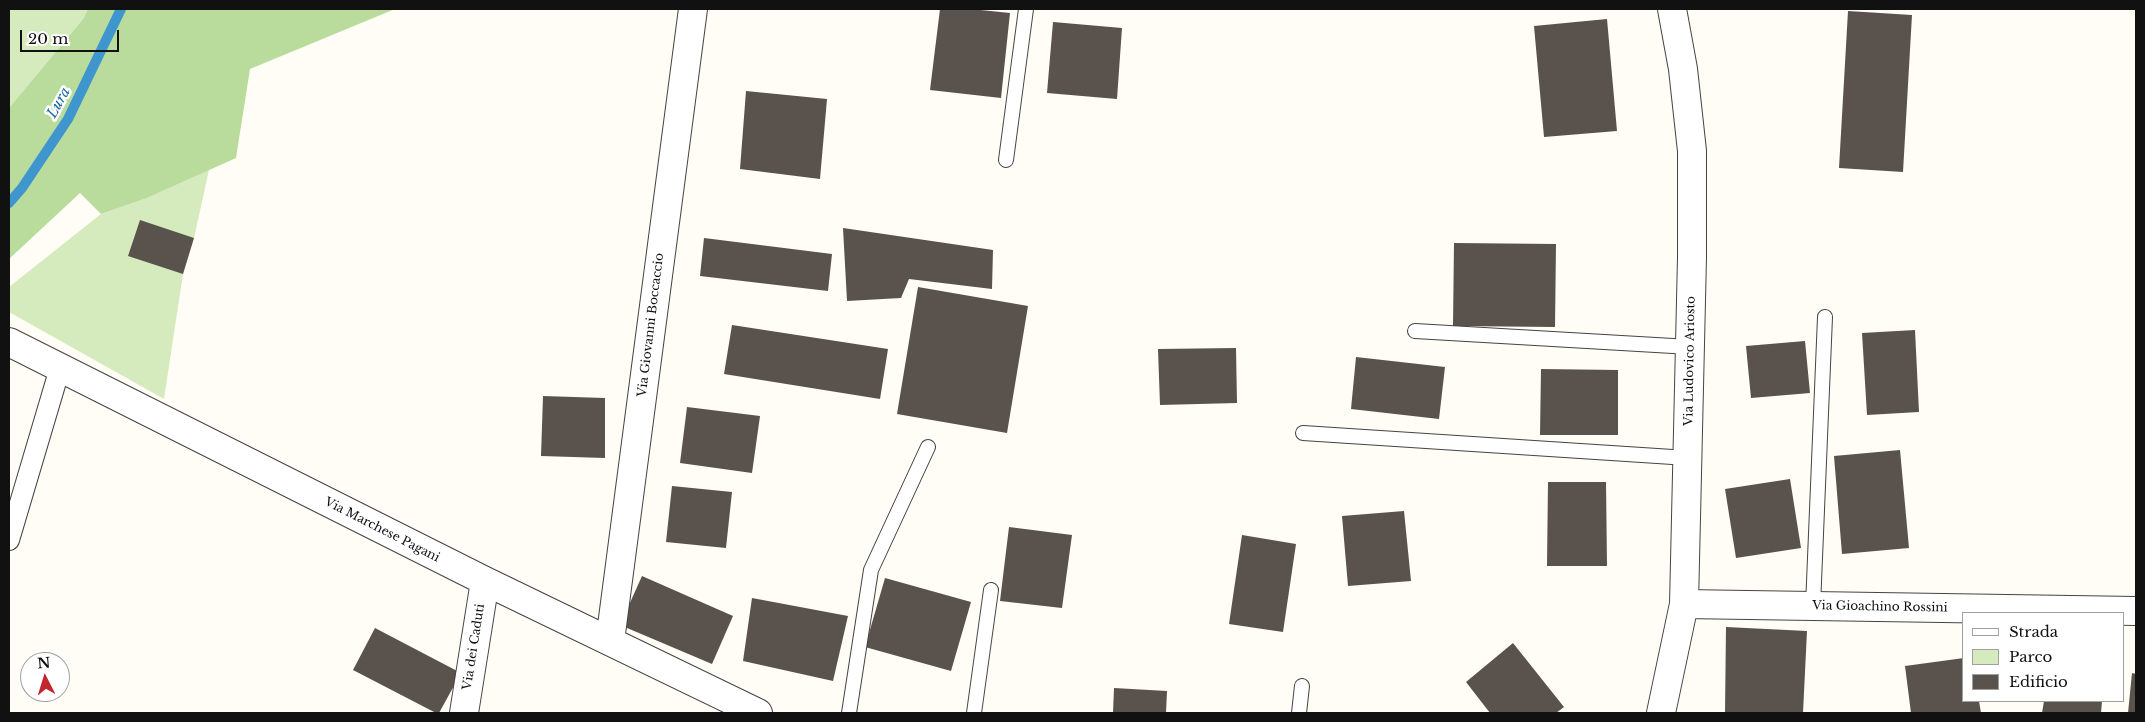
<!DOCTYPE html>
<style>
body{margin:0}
#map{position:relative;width:2145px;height:722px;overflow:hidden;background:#fffdf5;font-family:"Libre Baskerville",serif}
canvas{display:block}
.frame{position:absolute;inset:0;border:10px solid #111;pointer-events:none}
.legend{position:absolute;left:1962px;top:612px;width:162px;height:90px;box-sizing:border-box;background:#fff;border:1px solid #a0a0a0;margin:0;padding:6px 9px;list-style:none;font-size:15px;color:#111}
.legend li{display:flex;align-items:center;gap:10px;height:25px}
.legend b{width:25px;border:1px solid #a0a0a0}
.north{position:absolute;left:20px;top:652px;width:50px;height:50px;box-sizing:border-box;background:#fff;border:1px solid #a0a0a0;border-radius:50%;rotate:355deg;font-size:14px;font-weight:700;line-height:20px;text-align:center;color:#111}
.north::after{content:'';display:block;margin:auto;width:18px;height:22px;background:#c4262e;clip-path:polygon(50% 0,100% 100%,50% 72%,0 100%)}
.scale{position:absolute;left:20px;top:30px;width:99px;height:22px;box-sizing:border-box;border:2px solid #111;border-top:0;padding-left:6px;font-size:15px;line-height:18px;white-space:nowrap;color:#111;-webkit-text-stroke:4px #fff;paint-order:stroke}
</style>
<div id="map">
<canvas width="2145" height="722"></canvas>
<div class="frame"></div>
<ul class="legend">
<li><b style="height:6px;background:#fff"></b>Strada</li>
<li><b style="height:14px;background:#d5ebbd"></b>Parco</li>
<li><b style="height:14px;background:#5a524d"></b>Edificio</li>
</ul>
<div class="north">N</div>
<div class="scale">20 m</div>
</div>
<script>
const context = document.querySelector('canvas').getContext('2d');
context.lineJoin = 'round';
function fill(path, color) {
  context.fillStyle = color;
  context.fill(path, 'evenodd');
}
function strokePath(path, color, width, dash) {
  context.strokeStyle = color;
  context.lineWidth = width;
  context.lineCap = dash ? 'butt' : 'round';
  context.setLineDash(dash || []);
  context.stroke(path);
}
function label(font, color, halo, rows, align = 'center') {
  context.font = font + ' "Libre Baskerville",serif';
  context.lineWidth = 5;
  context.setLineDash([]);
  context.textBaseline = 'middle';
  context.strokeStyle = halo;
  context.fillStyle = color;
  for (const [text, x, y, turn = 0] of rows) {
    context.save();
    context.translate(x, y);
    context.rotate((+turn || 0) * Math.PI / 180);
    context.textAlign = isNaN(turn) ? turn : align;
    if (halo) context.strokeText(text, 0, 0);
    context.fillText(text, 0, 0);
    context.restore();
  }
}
const green = new Path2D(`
 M 9,9 L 88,9 L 83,19 L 9,108 Z
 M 209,170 L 194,238 L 183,274 L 164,399 L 9,312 L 9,287 L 101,214 L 147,198 Z`);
const forest = new Path2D(`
 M 88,9 L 395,9 L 250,69 L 236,158 L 147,198 L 101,214 L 80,193 L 9,259 L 9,108 L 83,19 Z`);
const stream = new Path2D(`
 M 9,203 L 22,188 L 68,119 L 121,9`);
const building = new Path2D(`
 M 940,9 L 971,9 L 1010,13 L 1001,98 L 930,90 Z
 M 1848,11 L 1912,15 L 1903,172 L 1839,168 Z
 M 1607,19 L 1617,131 L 1544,137 L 1534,26 Z
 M 1053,22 L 1122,28 L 1117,99 L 1047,93 Z
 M 746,91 L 827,99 L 820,179 L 740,169 Z
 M 140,220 L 194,238 L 183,274 L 128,256 Z
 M 843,228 L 993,250 L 992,289 L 909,279 L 901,298 L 847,301 Z
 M 704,238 L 832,254 L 828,291 L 700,276 Z
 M 1454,243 L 1556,244 L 1555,327 L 1453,326 Z
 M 918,287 L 1028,306 L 1007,433 L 897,414 Z
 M 732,325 L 888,349 L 880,399 L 724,374 Z
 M 1915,330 L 1919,412 L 1867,415 L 1862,333 Z
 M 1805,341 L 1810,393 L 1751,398 L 1746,346 Z
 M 1236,348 L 1237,403 L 1160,405 L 1158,349 Z
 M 1356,357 L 1445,367 L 1439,419 L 1351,409 Z
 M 1541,369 L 1618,370 L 1618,435 L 1540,435 Z
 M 543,396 L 605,398 L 605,458 L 541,456 Z
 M 687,407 L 760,416 L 752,473 L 680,463 Z
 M 1900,450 L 1909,548 L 1842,554 L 1834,456 Z
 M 1790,479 L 1801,548 L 1736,558 L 1725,489 Z
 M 1548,482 L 1606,482 L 1607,566 L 1547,566 Z
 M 672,486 L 732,492 L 726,548 L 666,542 Z
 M 1404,511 L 1411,581 L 1348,586 L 1342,516 Z
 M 1009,527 L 1072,535 L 1062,608 L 1000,601 Z
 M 1242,535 L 1296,544 L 1283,632 L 1229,624 Z
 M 642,576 L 733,616 L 712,664 L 620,625 Z
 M 885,578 L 971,602 L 951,671 L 865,647 Z
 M 752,598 L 848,616 L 833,681 L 743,661 Z
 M 1726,627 L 1807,631 L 1803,713 L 1725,713 Z
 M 375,628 L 461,673 L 439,713 L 436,713 L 353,670 Z
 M 1513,643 L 1564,707 L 1556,713 L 1490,713 L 1466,682 Z
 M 1964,658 L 1964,701 L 1979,701 L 1981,713 L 1911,713 L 1905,666 Z
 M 2132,673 L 2136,674 L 2136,713 L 2128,713 Z
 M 1114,688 L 1167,691 L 1166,713 L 1113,713 Z
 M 2044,701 L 2102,701 L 2101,713 L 2042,713 Z`);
const service = new Path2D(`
 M 1006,160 L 1026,9
 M 1415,331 L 1690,347
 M 1303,433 L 1688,458
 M 1813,606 L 1825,317
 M 849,713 L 871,570 L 928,447
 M 974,713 L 991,590
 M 1299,713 L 1302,686`);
const pedestrian = new Path2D(`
 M 9,540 L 60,368`);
const minor = new Path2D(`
 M 9,342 L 485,581 L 758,713
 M 1684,604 L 2136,611
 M 610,641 L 693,9
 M 464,713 L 485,581
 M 1661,713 L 1684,604 L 1692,257 L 1692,151 L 1683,69 L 1672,9`);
const streetNames = [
 ["Via Giovanni Boccaccio",651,325,-83],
 ["Via Ludovico Ariosto",1690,361,-89],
 ["Via Marchese Pagani",382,530,27],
 ["Via Gioachino Rossini",1880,607,1],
 ["Via dei Caduti",474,647,-81]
];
const waterNames = [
 ["Lura",59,103,-61]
];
fill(green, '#d5ebbd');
fill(forest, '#b9dc9c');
strokePath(stream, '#3f96cf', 10);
fill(building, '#5a524d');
strokePath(service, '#444', 16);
strokePath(pedestrian, '#444', 22);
strokePath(minor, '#444', 30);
strokePath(service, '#fff', 14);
strokePath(pedestrian, '#fff', 20);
strokePath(minor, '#fff', 28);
label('12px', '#111', '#fff', streetNames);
label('italic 14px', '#1768a6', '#fff', waterNames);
</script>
